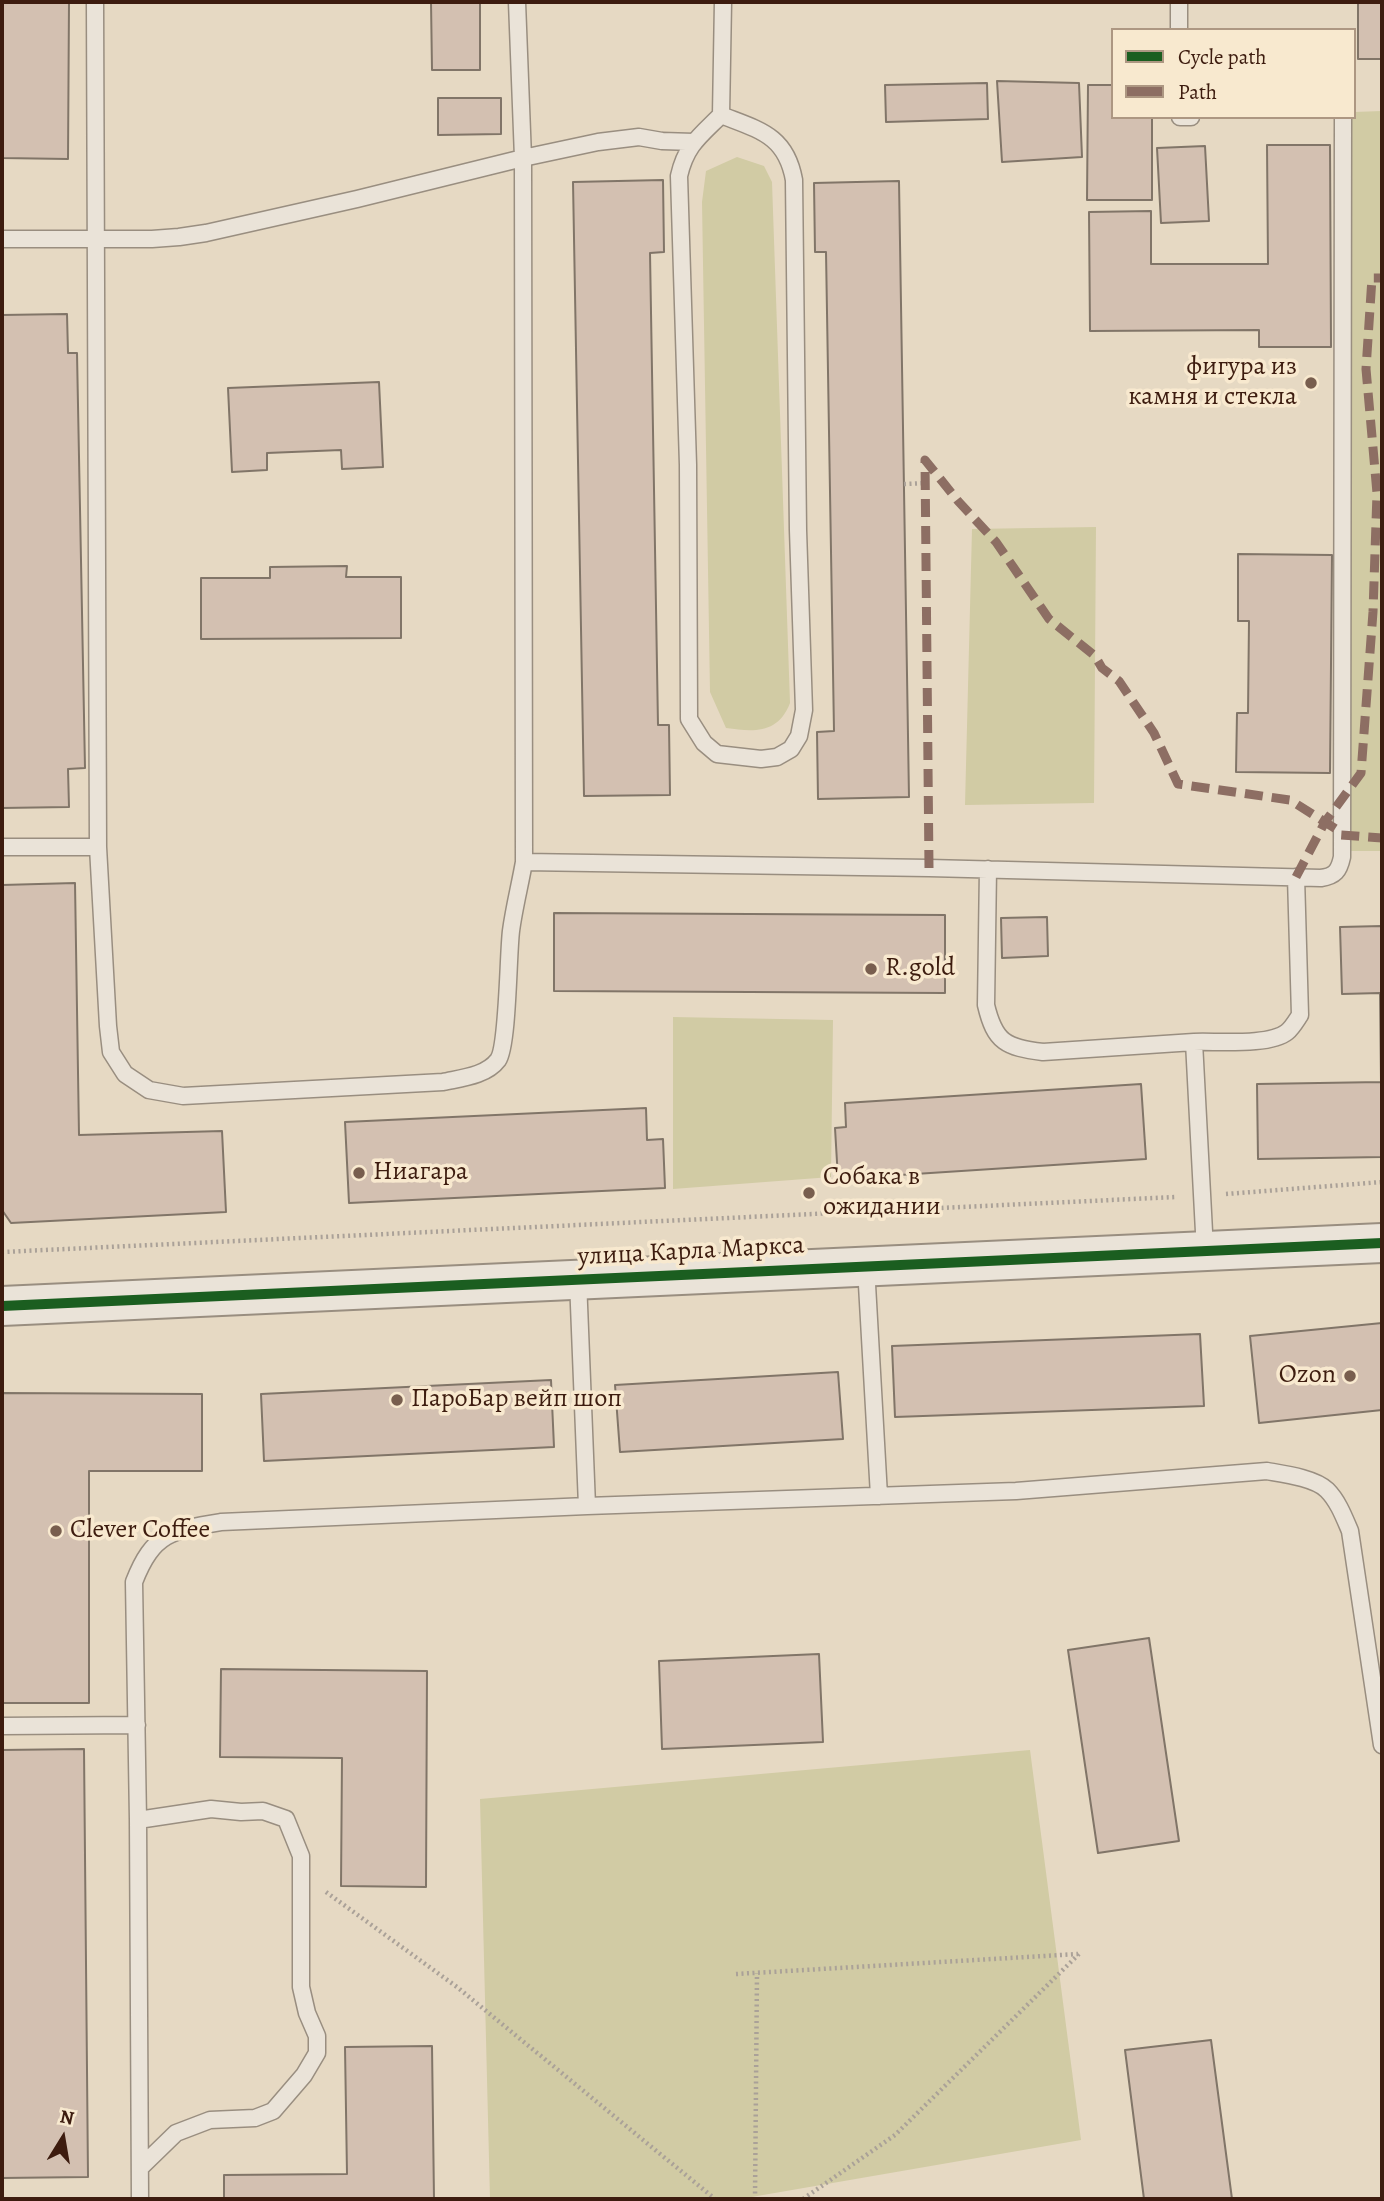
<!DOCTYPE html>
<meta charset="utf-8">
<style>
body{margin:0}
#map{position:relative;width:1384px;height:2201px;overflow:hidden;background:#e6d9c3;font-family:Alegreya,serif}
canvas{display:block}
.frame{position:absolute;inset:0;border:4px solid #3d1c0f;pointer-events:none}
.legend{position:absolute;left:1111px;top:28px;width:245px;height:91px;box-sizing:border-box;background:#f8e9cf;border:2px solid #ad9782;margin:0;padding:9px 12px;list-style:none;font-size:21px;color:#3d1c0f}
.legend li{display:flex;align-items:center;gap:14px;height:35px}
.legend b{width:35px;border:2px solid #ad9782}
.north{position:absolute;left:28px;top:2103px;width:70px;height:70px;-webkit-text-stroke:5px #f8e9cf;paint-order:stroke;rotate:11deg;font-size:19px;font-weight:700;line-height:28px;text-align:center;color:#3d1c0f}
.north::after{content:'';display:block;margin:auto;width:24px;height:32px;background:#3d1c0f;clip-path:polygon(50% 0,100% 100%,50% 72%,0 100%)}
</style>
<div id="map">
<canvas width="1384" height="2201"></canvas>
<div class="frame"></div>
<ul class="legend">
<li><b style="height:9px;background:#1b5e20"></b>Cycle path</li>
<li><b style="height:9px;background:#8d6e63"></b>Path</li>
</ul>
<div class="north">N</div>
</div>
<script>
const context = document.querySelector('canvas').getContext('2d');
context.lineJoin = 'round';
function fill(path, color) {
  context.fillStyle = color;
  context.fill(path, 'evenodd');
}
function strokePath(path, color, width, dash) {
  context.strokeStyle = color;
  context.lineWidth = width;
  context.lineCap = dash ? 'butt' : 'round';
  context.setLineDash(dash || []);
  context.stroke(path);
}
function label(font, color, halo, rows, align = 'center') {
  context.font = font + ' Alegreya,serif';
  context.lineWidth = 7;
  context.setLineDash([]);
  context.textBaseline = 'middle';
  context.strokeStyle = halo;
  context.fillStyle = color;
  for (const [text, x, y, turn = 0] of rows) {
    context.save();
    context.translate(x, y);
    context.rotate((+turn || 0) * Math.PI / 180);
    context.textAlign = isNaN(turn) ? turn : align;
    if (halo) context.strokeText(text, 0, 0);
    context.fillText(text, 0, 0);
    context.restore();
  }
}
const green = new Path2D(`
 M 1382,111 L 1382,851 L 1336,851 L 1334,394 L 1342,117 L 1354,117 L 1354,112 Z
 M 737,157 L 764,166 L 772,182 L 790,703 C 778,734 754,732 726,728 L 710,692 L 702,202 L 706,171 Z
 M 1096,527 L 1094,803 L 965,805 L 972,529 Z
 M 673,1017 L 833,1020 L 831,1177 L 673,1189 Z
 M 1030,1750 L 1081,2140 L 740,2199 L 490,2199 L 480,1799 Z`);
const building = new Path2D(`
 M 2,2 L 69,2 L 68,159 L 2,158 Z
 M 431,2 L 480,2 L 480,70 L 432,70 Z
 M 1358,2 L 1382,2 L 1382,59 L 1358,59 Z
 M 997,81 L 1079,83 L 1082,157 L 1002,162 Z
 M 987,83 L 988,119 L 886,122 L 885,85 Z
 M 1088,85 L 1113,85 L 1113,117 L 1152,117 L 1152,200 L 1087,200 Z
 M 438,98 L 501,98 L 501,134 L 438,135 Z
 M 1267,145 L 1330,145 L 1331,347 L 1259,347 L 1259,330 L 1090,331 L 1089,212 L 1151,211 L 1151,264 L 1268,264 Z
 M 1205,146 L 1209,221 L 1161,223 L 1157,148 Z
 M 663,180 L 664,252 L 650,253 L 658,725 L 669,725 L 670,795 L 584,796 L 573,182 Z
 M 899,181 L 909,797 L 818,799 L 817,732 L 834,731 L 826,252 L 815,252 L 814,183 Z
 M 67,314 L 68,353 L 77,353 L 85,768 L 68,769 L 69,807 L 2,808 L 2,315 Z
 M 379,382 L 383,467 L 342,469 L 341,450 L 267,453 L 267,470 L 232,472 L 228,388 Z
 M 1238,554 L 1332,555 L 1330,773 L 1236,772 L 1237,713 L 1248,713 L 1249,621 L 1238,621 Z
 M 347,566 L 346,577 L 401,577 L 401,638 L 201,639 L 201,578 L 270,578 L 270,567 Z
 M 75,883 L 79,1135 L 222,1131 L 226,1212 L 11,1223 L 2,1210 L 2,885 Z
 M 554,913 L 945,915 L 945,993 L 554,991 Z
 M 1047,917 L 1048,956 L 1002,958 L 1001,918 Z
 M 1382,926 L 1382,1157 L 1258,1159 L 1257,1084 L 1381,1082 L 1380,993 L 1342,994 L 1340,927 Z
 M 1141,1084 L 1146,1159 L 838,1179 L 835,1128 L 846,1127 L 845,1103 Z
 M 646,1108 L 647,1140 L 663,1139 L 665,1188 L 349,1203 L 345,1122 Z
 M 1382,1323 L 1382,1410 L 1259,1423 L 1250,1336 Z
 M 1200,1334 L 1204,1406 L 895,1417 L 892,1346 Z
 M 838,1372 L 843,1439 L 620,1452 L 615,1385 Z
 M 551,1380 L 554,1447 L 264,1461 L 261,1394 Z
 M 2,1393 L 202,1394 L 202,1471 L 89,1471 L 89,1703 L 2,1703 Z
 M 1149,1638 L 1179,1841 L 1098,1853 L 1068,1650 Z
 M 819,1654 L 823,1742 L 662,1749 L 659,1661 Z
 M 221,1669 L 427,1671 L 426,1887 L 341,1886 L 342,1758 L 220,1757 Z
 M 84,1749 L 88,2177 L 2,2178 L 2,1750 Z
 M 1211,2040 L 1232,2199 L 1144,2199 L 1125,2050 Z
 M 432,2046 L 434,2199 L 224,2199 L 224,2175 L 347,2174 L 345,2047 Z`);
const path = new Path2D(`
 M 904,484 L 926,483
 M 1226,1194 L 1382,1182
 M 2,1252 L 1175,1197
 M 326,1892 L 457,1987 L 715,2199
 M 736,1974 L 1078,1954
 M 755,2199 L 757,1973
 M 803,2199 L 895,2135 L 1079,1954`);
const service = new Path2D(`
 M 95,2 L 98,847 L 108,1026 L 111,1052 L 125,1074 L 149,1090 L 183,1096 L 443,1082 C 461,1078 486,1076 498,1060 C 508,1046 508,955 511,931 C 514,908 520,885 524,862 L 523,158 L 517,2
 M 1179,2 L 1179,30
 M 721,115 C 759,130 786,135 794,180 L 798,530 L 804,710 L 799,736 L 791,749 L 777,757 L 761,759 L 717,754 L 704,743 L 689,719 L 688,465 L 679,176 C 686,145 700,136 721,115 L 723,2
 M 1180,117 L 1191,117
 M 2,239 L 152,239 L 179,237 L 206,233 L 357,199 L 523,158 L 598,142 L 639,137 L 662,141 L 694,142
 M 2,847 L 98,847
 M 524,862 L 929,868 L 1321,878 C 1335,876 1339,871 1342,857 L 1343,117
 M 988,869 L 986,1005 C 995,1043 1006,1047 1043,1052 L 1194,1042
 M 1205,1251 L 1194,1042 C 1217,1041 1270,1046 1287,1032 C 1292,1028 1296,1021 1300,1015 L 1296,877
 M 866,1267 L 879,1496
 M 578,1280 L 587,1506
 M 2,1726 L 137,1725
 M 138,1820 L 211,1809 L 241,1812 L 263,1811 L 286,1819 L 301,1856 L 301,1987 L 307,2013 L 317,2036 L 317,2053 L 304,2075 L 273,2111 L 255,2118 L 210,2120 L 176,2133 L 141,2167
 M 140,2199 L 138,1820 L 134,1582 C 153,1533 172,1530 221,1522 L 587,1506 L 1016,1491 L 1267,1471 C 1284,1474 1315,1478 1327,1490 C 1338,1501 1344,1517 1350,1531 L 1382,1745`);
const tertiary = new Path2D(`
 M 2,1306 L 1382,1243`);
const quiet = new Path2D(`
 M 929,868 L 925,460 L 958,501 L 996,542 L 1049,619 L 1095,656 L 1102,668 L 1119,681 L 1154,733 L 1178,784 L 1290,800 L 1336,829 L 1341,835 L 1382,838
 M 1296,877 L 1325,822 L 1361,773 L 1373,612 L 1377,493 L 1366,369 L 1372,278 L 1382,278`);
const cycleway = new Path2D(`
 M 2,1306 L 1382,1243`);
const markers = [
 [1311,383,7,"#785e4e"],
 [871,969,7,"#785e4e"],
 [359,1173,7,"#785e4e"],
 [809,1193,7,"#785e4e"],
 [1350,1376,7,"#785e4e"],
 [397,1400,7,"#785e4e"],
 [56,1531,7,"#785e4e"]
];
const poiNames = [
 ["фигура из",1297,368,"right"],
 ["камня и стекла",1297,398,"right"],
 ["R.gold",885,969],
 ["Ниагара",373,1173],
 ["Собака в",823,1178],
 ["ожидании",823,1208],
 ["Ozon",1336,1376,"right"],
 ["ПароБар вейп шоп",411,1400],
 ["Clever Coffee",70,1531]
];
const streetNames = [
 ["улица Карла Маркса",691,1252,-3]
];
fill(green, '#d1cba4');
fill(building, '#d3c0b1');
strokePath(building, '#817568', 2);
strokePath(service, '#998e80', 19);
strokePath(tertiary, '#998e80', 42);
strokePath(path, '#aaa198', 4.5, [2, 3.5]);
strokePath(service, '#eae3d8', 16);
strokePath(tertiary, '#eae3d8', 38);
strokePath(quiet, '#8d6e63', 9, [18, 9]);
strokePath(cycleway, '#1b5e20', 10);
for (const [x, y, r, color] of markers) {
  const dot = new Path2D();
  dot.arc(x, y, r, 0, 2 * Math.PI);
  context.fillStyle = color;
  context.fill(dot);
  strokePath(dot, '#f8e9cf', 2.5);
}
label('26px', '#3d1c0f', '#f8e9cf', poiNames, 'left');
label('26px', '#3d1c0f', '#f8e9cf', streetNames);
</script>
